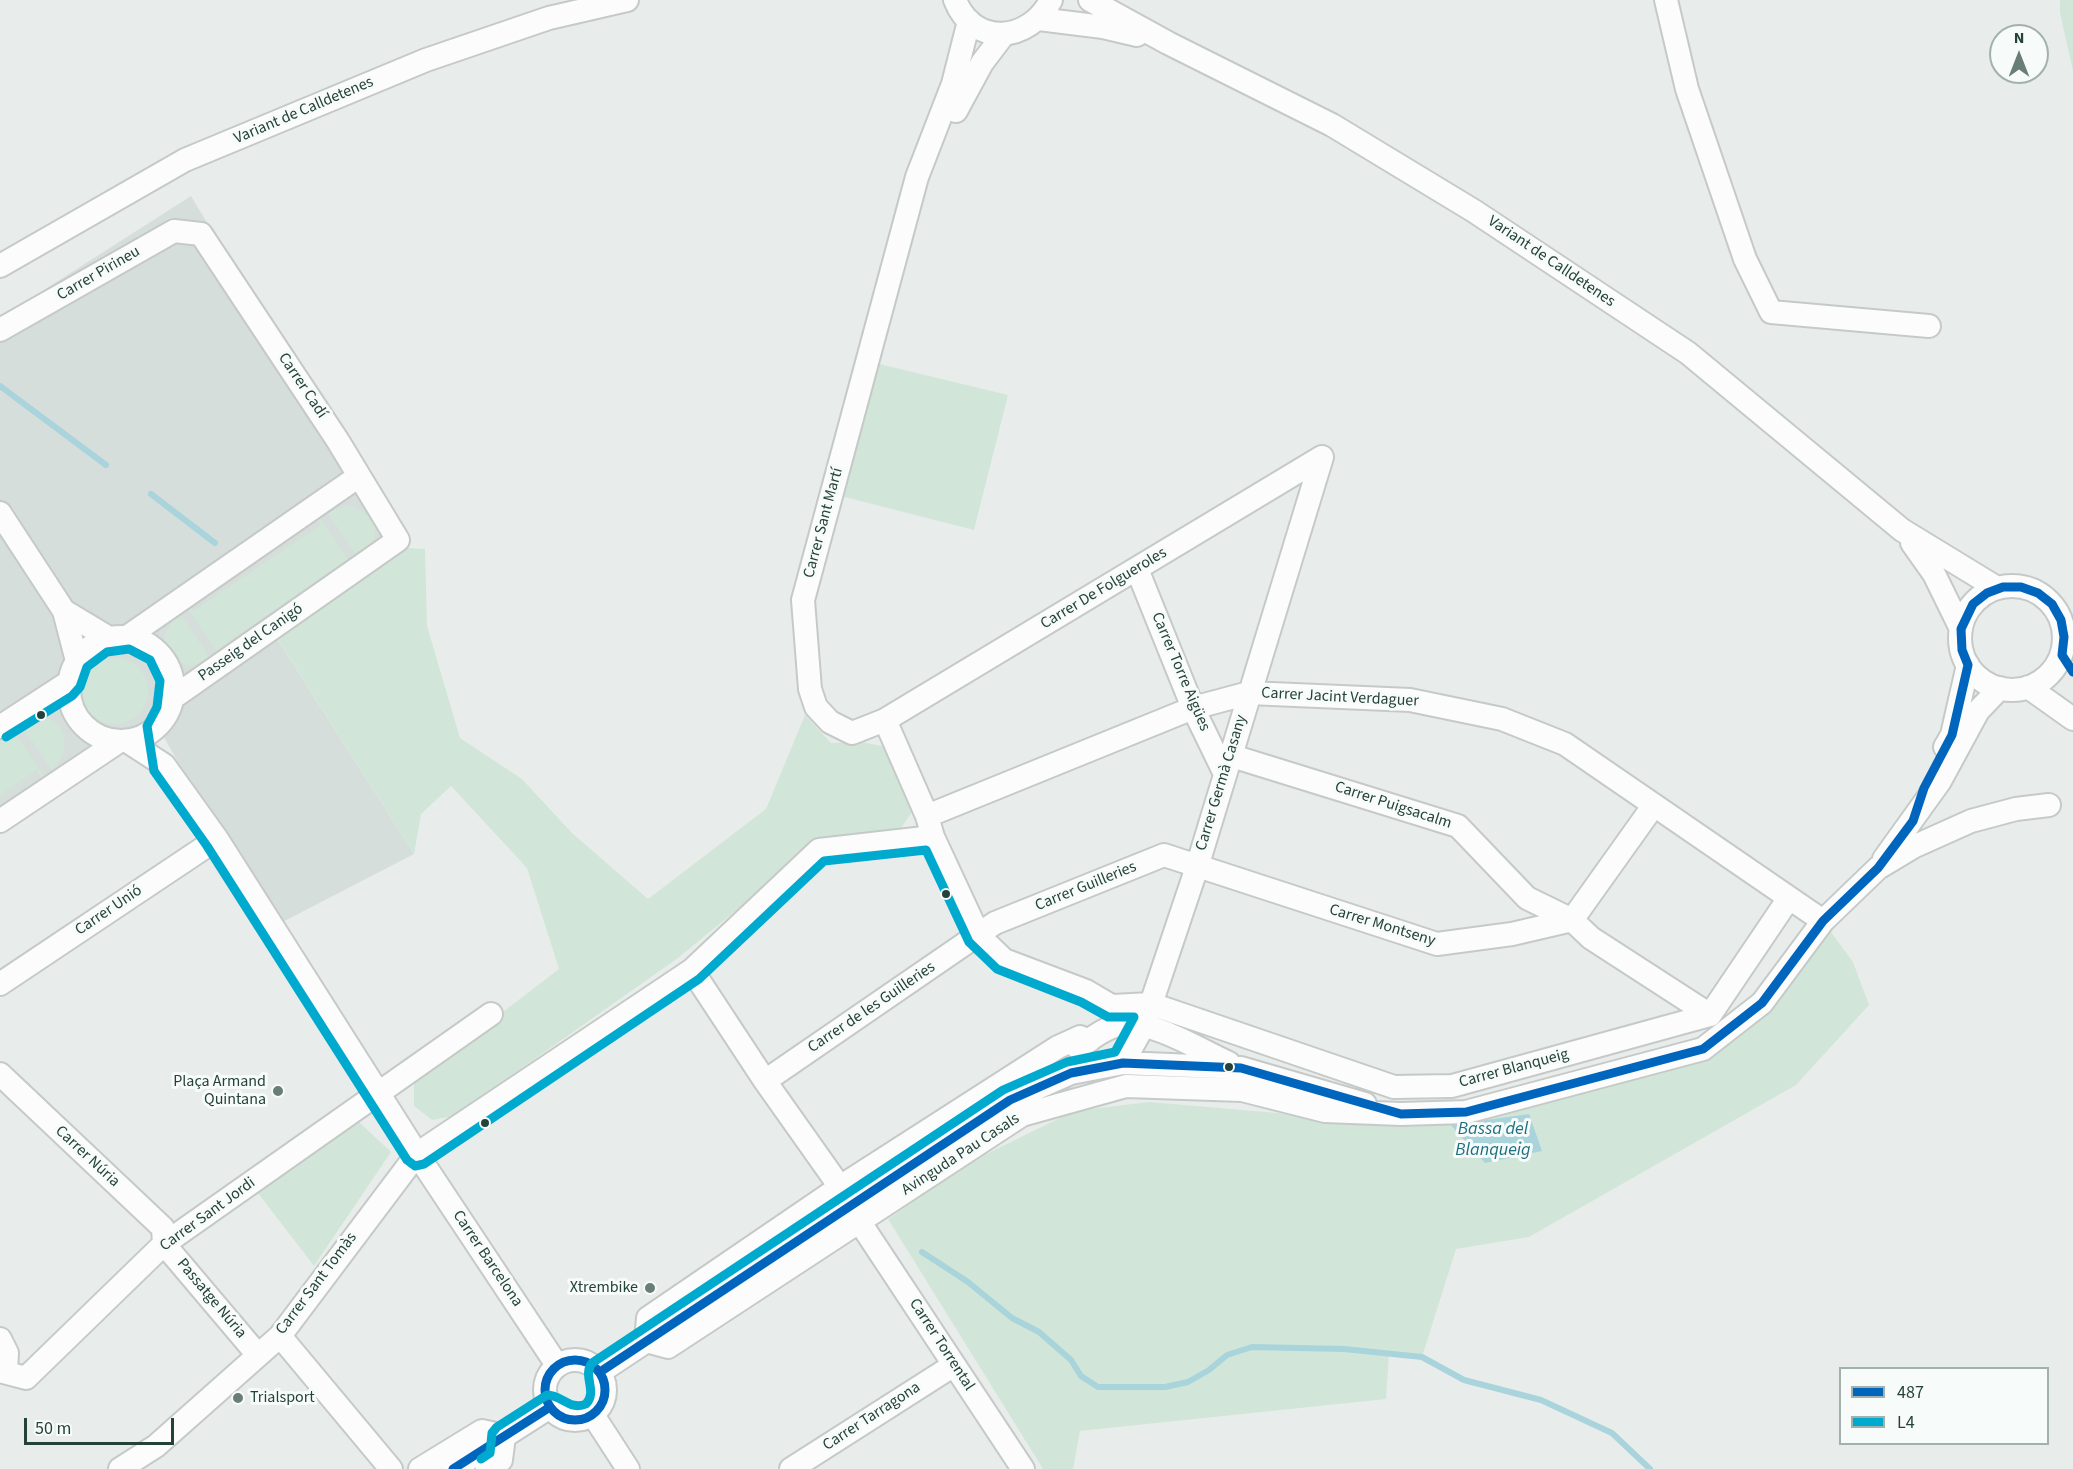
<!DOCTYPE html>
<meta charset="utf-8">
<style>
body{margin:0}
#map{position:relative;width:2073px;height:1469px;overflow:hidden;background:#e8edeb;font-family:"Source Sans 3",sans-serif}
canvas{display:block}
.legend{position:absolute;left:1839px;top:1367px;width:210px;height:78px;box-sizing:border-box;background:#f7fbf9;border:2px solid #a3b1ad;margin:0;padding:8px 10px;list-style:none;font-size:18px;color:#24423a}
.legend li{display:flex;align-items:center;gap:12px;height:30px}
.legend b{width:30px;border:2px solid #a3b1ad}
.north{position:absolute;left:1989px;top:24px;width:60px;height:60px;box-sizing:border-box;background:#f7fbf9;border:2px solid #a3b1ad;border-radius:50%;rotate:0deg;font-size:16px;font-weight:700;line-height:24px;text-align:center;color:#24423a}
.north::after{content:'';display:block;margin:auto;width:21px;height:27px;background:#697e78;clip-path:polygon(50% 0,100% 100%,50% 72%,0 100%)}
.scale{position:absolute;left:24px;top:1418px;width:150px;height:27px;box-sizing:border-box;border:3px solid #24423a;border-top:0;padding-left:8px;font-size:18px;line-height:21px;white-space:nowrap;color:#24423a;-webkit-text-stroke:4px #f7fbf9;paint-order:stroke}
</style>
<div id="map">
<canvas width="2073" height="1469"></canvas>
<ul class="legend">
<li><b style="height:8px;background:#0065bd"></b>487</li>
<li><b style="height:8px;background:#00a9ce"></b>L4</li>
</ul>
<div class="north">N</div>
<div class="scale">50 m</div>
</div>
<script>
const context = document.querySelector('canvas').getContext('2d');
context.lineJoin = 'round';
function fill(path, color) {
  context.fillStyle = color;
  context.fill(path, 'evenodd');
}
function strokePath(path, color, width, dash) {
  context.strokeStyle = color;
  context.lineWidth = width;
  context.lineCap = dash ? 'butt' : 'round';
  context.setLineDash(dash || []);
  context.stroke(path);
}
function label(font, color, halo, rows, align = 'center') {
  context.font = font + ' "Source Sans 3",sans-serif';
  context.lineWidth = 6;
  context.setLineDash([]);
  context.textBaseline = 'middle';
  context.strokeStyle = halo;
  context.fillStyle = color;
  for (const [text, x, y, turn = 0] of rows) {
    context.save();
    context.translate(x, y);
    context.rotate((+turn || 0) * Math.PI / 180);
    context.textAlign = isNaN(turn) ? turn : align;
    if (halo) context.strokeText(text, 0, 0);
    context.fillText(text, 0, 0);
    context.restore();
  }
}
const built = new Path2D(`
 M 191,196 L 398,540 L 271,629 L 414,854 L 273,927 L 158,727 L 0,825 L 0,318 Z`);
const green = new Path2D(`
 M 2060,0 L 2073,0 L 2073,71 L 2060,13 Z
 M 867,361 L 1008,395 L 974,530 L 833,494 Z
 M 348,506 C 382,516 380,537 361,561 L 327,512 Z
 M 319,517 L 352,566 L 350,567 L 345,561 L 219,648 L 223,654 L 220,656 L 187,607 L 189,605 L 194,611 L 321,525 L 317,519 Z
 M 406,548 L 425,549 L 427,626 L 460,738 L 522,779 L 572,833 L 648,899 L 766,809 L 805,715 L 831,743 L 862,742 L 886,747 L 912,812 L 899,831 L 816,845 L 678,958 L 454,1116 L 432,1120 L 414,1106 L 414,1080 L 559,969 L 527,868 L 451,786 L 421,814 L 414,854 L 277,638 Z
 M 179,613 L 213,662 C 172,676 148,644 179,613 Z
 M82 691a33 33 0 1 1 66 0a33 33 0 1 1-66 0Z
 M 39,715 C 67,723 73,749 52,770 L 18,720 Z
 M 10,726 L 43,775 L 41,777 L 36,770 L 0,795 L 0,742 L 12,734 L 8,728 Z
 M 1823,921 L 1853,962 L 1869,1005 L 1796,1085 L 1529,1237 L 1456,1249 L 1422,1357 L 1389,1354 L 1386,1399 L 1080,1431 L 1073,1469 L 1043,1469 L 888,1219 L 970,1162 L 1074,1111 L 1149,1102 L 1324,1117 L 1466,1112 L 1703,1049 L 1762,1003 Z
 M 359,1122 L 391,1152 L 314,1266 L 258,1193 Z`);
const water = new Path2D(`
 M 1529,1114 L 1542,1151 L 1485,1163 L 1451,1125 Z`);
const stream = new Path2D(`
 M 0,386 L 106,465
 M 151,494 L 215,543
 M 922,1252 L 968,1282 L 1012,1318 L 1039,1332 L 1071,1360 L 1081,1376 L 1098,1387 L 1165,1387 L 1188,1382 L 1209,1370 L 1227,1355 L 1252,1347 L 1344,1349 L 1422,1357 L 1464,1380 L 1541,1400 L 1612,1433 L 1650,1469`);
const minor = new Path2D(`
 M 955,0 C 974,48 1030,42 1051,0
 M 1090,0 L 1168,43 L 1332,125 L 1474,211 L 1688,353 L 1902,530 L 1997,588
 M 1666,0 L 1687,89 L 1745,259 L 1771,312 L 1929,326
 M 1039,19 L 1103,27 L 1137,35
 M 969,21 L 953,84 L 917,177 L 803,600 L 810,689 L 816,707 L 830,722 L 852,733 L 885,720 L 1322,457
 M 956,111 L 982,63 L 1004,34
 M 0,266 L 185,160 L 426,60 L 549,18 L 627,0
 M 0,330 L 174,231 L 201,234 L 338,441 L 398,540 L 174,697
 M 0,513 L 64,611 L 77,661
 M 1912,543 L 1934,574 L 1961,629
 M 1137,569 L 1193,708 L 1225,774
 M1960 638a52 52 0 1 1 104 0a52 52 0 1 1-104 0Z
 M 64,611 L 109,638
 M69 689a52 52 0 1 1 104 0a52 52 0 1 1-104 0Z
 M 127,637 L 359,476
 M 2028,687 L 2073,719
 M 885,720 L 927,816 L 933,837 L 979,936 L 1004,960 L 1086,991 L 1125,1014
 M 0,727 L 69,682
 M 127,741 L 164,765 L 217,839 L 417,1154 L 557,1365
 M 1945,747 L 1952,735 L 1968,665
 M 1232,756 L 1458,826 L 1527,898 L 1572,920 L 1591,938 L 1710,1015
 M 927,816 L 1193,708 L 1249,693 L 1410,700 L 1502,719 L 1565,744 L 1823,921
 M 0,821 L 118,742
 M 1884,859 L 1940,781 L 1978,711 L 2000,688
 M 1572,920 L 1654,805
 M 692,970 L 765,1081 L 840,1187
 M 0,984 L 217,839
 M 1112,1006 L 1151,1004 L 1394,1087 L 1452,1086 L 1710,1015 L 1789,898
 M 1089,1041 L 1080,1037 L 1058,1047 L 840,1187 L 648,1318 L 646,1341 L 668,1347 L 1022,1115 L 1126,1086 L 1242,1090 L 1325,1111 L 1401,1114 L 1466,1112 L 1703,1049 L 1762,1003 L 1823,921 L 1878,868 L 1913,847 L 1971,821 L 2016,809 L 2049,805
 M 1078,1048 C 1091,1039 1107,1026 1123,1024 C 1154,1021 1200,1050 1229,1063
 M 1123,1063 L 1144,1025 L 1197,867 L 1322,457
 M 0,1074 L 163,1228 L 164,1244 L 257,1354
 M 765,1081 L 995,923 L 1164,855 L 1437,944 L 1512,934 L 1572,920
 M 859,1221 L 1023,1469
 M 280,1336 L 391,1469
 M 0,1339 L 7,1353 L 6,1371
 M545 1390a30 30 0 1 1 60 0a30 30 0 1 1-60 0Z
 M 0,1371 L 26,1378 L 164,1244 L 491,1014
 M 600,1372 L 1010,1100 L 1071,1073 L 1123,1063 L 1241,1068 L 1365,1104
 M 593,1415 L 628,1469
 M 120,1469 L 156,1446 L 280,1336 L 417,1154 L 692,970 L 819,850 L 933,837
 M 420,1469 L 482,1431 L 504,1436
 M 453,1469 L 550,1407
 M 487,1469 L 501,1460 L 504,1436
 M 791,1469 L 954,1365`);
const bus1 = new Path2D(`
 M545 1390a30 30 0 1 1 60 0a30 30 0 1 1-60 0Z
 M 600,1372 L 1010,1100 L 1071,1073 L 1123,1063 L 1241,1068 L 1401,1114 L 1466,1112 L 1703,1049 L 1762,1003 L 1823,921 L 1878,868 L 1913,821 L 1924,788 L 1952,735 L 1968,665 L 1962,650 L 1961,629 L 1973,604 L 1987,593 L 2003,587 L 2021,587 L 2038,593 L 2052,604 L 2061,620 L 2064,637 L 2062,655 L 2073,672
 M 453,1469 L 550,1407`);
const bus2 = new Path2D(`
 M 6,737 L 72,696 L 80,687 L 87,667 L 107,652 L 129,649 L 150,660 L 160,681 L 157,707 L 147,726 L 154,771 L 207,846 L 407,1160 L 415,1166 L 424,1164 L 699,979 L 824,861 L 926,850 L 969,942 L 997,969 L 1081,1002 L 1108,1017 L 1134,1017 L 1115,1052 L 1067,1062 L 1003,1090 L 592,1363 C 582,1376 598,1391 586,1404 C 570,1411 562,1395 547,1395 L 497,1427 L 492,1433 L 490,1453 L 481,1459`);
const markers = [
 [41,715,5,"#24423a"],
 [946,894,5,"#24423a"],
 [1229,1067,5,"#24423a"],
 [278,1091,6,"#697e78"],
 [485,1123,5,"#24423a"],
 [650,1288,6,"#697e78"],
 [238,1398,6,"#697e78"]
];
const streetNames = [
 ["Variant de Calldetenes",304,111,-23],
 ["Variant de Calldetenes",1551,262,34],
 ["Carrer Pirineu",99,274,-30],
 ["Carrer Cadí",302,386,56],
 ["Carrer Sant Martí",824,523,-75],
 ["Carrer De Folgueroles",1104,589,-31],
 ["Passeig del Canigó",251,643,-35],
 ["Carrer Torre Aigües",1180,672,67],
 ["Carrer Jacint Verdaguer",1340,698,3],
 ["Carrer Germà Casany",1222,783,-73],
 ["Carrer Puigsacalm",1393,806,18],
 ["Carrer Guilleries",1086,887,-22],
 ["Carrer Unió",109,911,-34],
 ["Carrer Montseny",1382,926,17],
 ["Carrer de les Guilleries",872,1008,-34],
 ["Carrer Blanqueig",1514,1069,-15],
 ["Avinguda Pau Casals",961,1155,-33],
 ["Carrer Núria",87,1157,43],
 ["Carrer Sant Jordi",208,1215,-36],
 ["Carrer Barcelona",487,1259,56],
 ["Carrer Sant Tomàs",317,1284,-53],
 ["Passatge Núria",211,1299,50],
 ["Carrer Torrental",941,1345,57],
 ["Carrer Tarragona",872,1417,-33]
];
const poiNames = [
 ["Plaça Armand",266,1082],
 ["Quintana",266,1100],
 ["Xtrembike",638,1288],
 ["Trialsport",250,1398,"left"]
];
const waterNames = [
 ["Bassa del",1493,1130],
 ["Blanqueig",1493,1151]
];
fill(built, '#d6dedb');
fill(green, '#d1e6d8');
fill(water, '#a9d4db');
strokePath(stream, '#a9d4db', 6);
strokePath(minor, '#c5cac8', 26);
strokePath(minor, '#fcfcfc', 22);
strokePath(bus1, '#0065bd', 9);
strokePath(bus2, '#00a9ce', 9);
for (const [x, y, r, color] of markers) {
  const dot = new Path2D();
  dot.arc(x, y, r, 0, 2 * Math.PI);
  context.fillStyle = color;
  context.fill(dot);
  strokePath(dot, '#f7fbf9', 2);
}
label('16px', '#24423a', '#f7fbf9', streetNames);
label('16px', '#24423a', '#f7fbf9', poiNames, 'right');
label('italic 18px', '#1c6f80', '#f7fbf9', waterNames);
</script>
